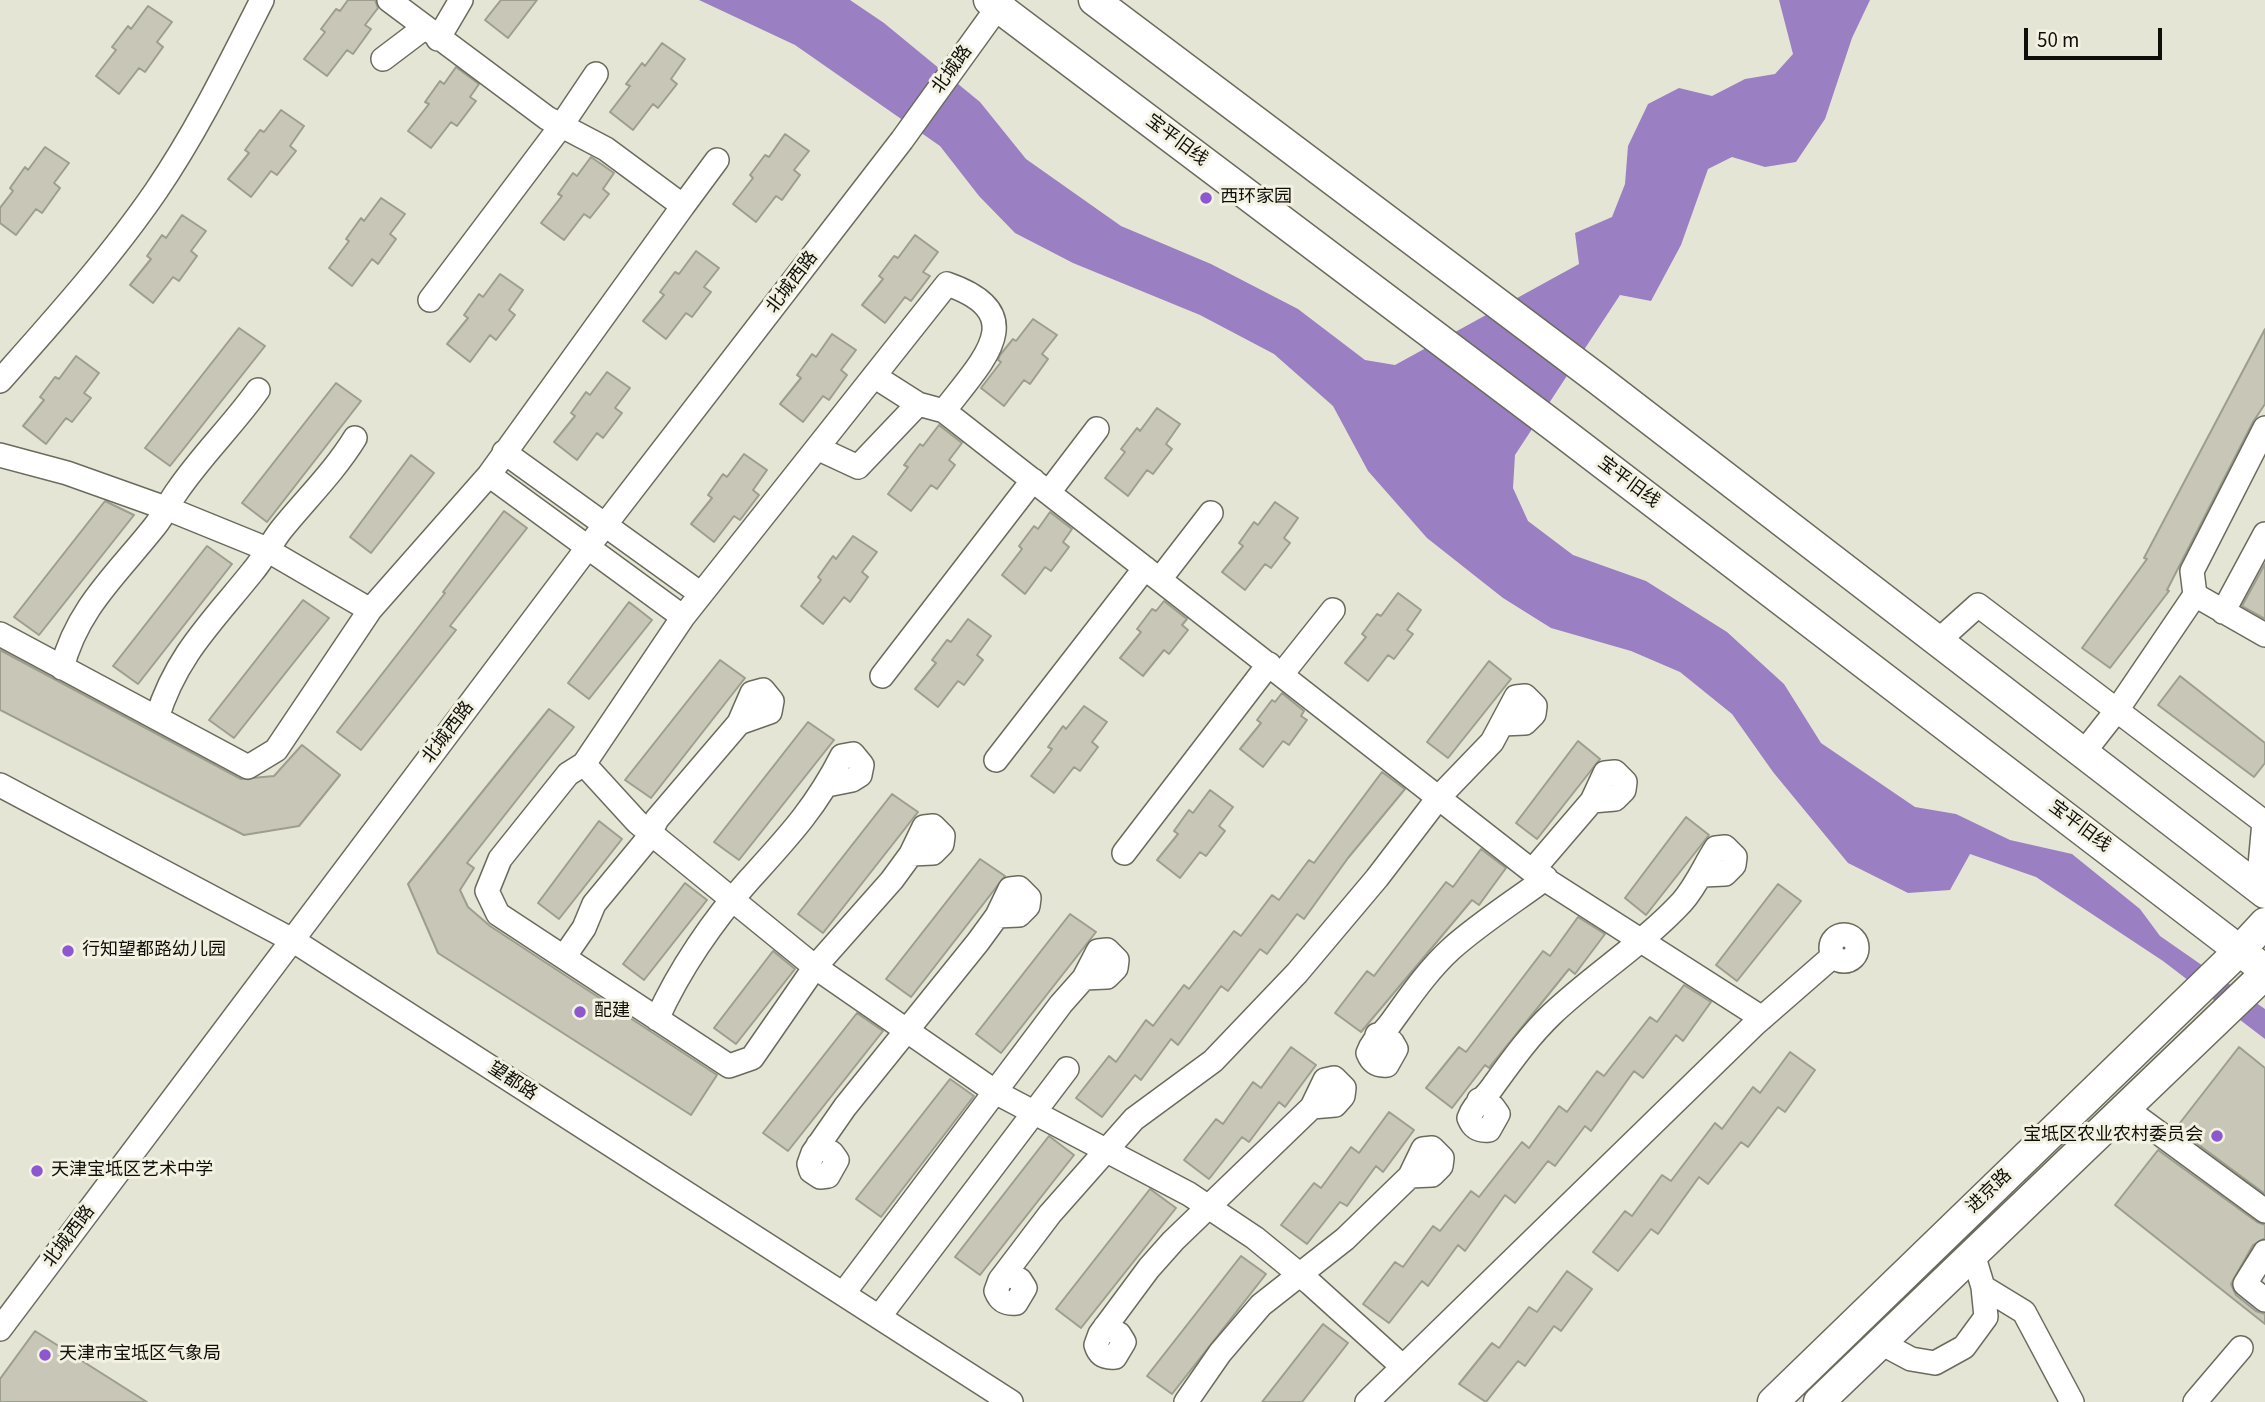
<!DOCTYPE html>
<meta charset="utf-8">
<style>
body{margin:0}
#map{position:relative;width:2265px;height:1402px;overflow:hidden;background:#e5e5d5;font-family:"Source Sans 3",sans-serif}
canvas{display:block}
.scale{position:absolute;left:2024px;top:28px;width:138px;height:32px;box-sizing:border-box;border:4px solid #0f0e09;border-top:0;padding-left:9px;font-size:21px;line-height:24px;white-space:nowrap;color:#0f0e09;-webkit-text-stroke:5px #f3f2e2;paint-order:stroke}
</style>
<div id="map">
<canvas width="2265" height="1402"></canvas>
<div class="scale">50 m</div>
</div>
<script>
const context = document.querySelector('canvas').getContext('2d');
context.lineJoin = 'round';
function fill(path, color) {
  context.fillStyle = color;
  context.fill(path, 'evenodd');
}
function strokePath(path, color, width, dash) {
  context.strokeStyle = color;
  context.lineWidth = width;
  context.lineCap = dash ? 'butt' : 'round';
  context.setLineDash(dash || []);
  context.stroke(path);
}
function label(font, color, halo, rows, align = 'center') {
  context.font = font + ' "Source Sans 3","Noto Sans SC",sans-serif';
  context.lineWidth = 6;
  context.setLineDash([]);
  context.textBaseline = 'middle';
  context.strokeStyle = halo;
  context.fillStyle = color;
  for (const [text, x, y, turn = 0] of rows) {
    context.save();
    context.translate(x, y);
    context.rotate((+turn || 0) * Math.PI / 180);
    context.textAlign = isNaN(turn) ? turn : align;
    if (halo) context.strokeText(text, 0, 0);
    context.fillText(text, 0, 0);
    context.restore();
  }
}
const water = new Path2D(`
 M 699,0 L 850,0 L 884,23 L 980,102 L 1026,159 L 1121,226 L 1211,264 L 1298,309 L 1365,360 L 1395,365 L 1579,264 L 1575,233 L 1612,217 L 1625,184 L 1628,146 L 1648,104 L 1679,88 L 1712,96 L 1745,79 L 1775,74 L 1793,54 L 1779,0 L 1870,0 L 1852,38 L 1825,119 L 1796,162 L 1765,167 L 1732,157 L 1708,169 L 1681,245 L 1651,301 L 1620,295 L 1515,455 L 1513,488 L 1528,521 L 1573,555 L 1646,581 L 1727,632 L 1784,684 L 1821,743 L 1915,807 L 1956,814 L 2010,840 L 2072,854 L 2140,909 L 2160,936 L 2265,1009 L 2265,1039 L 2163,961 L 2036,877 L 1970,854 L 1950,890 L 1908,893 L 1848,863 L 1773,772 L 1732,714 L 1680,672 L 1631,651 L 1551,628 L 1503,598 L 1427,538 L 1368,471 L 1333,406 L 1274,354 L 1200,315 L 1073,263 L 1015,233 L 979,196 L 940,146 L 795,45 Z`);
const building = new Path2D(`
 M 348,0 L 375,0 L 378,8 L 365,25 L 371,29 L 353,54 L 347,50 L 327,76 L 304,59 L 325,32 L 321,29 L 336,9 L 340,11 Z
 M 501,0 L 537,0 L 508,38 L 485,20 Z
 M 148,6 L 172,22 L 157,42 L 163,47 L 145,72 L 139,68 L 119,94 L 96,76 L 116,50 L 112,47 L 128,26 L 131,29 Z
 M 662,43 L 685,59 L 671,79 L 677,84 L 658,108 L 653,104 L 633,130 L 610,112 L 630,86 L 626,84 L 642,63 L 645,66 Z
 M 456,67 L 479,84 L 470,97 L 476,101 L 457,126 L 451,122 L 431,148 L 408,131 L 429,104 L 425,102 L 440,81 L 444,84 Z
 M 281,110 L 304,126 L 290,146 L 296,151 L 277,175 L 271,171 L 251,197 L 228,179 L 249,153 L 245,150 L 260,130 L 264,132 Z
 M 785,134 L 809,151 L 794,170 L 800,175 L 782,200 L 776,196 L 756,222 L 733,204 L 753,178 L 750,175 L 765,155 L 769,157 Z
 M 45,147 L 69,163 L 54,183 L 60,188 L 42,213 L 36,209 L 16,235 L 0,223 L 0,208 L 13,191 L 10,188 L 25,167 L 28,170 Z
 M 591,157 L 614,173 L 603,189 L 609,194 L 590,218 L 584,214 L 564,240 L 541,223 L 562,196 L 558,194 L 573,173 L 577,176 Z
 M 381,198 L 405,214 L 390,234 L 396,239 L 378,264 L 372,259 L 352,286 L 329,268 L 349,241 L 346,239 L 361,218 L 364,221 Z
 M 182,215 L 206,231 L 191,251 L 197,256 L 179,281 L 173,277 L 153,303 L 130,285 L 151,259 L 147,256 L 162,235 L 166,238 Z
 M 915,235 L 938,252 L 923,272 L 930,276 L 911,301 L 905,297 L 885,323 L 862,305 L 883,279 L 879,276 L 894,256 L 898,258 Z
 M 696,251 L 719,268 L 704,287 L 711,292 L 692,317 L 686,313 L 666,339 L 643,321 L 664,295 L 660,292 L 675,272 L 679,274 Z
 M 500,274 L 523,290 L 509,310 L 515,315 L 496,340 L 490,335 L 470,362 L 447,344 L 468,318 L 464,315 L 479,294 L 483,297 Z
 M 1033,319 L 1057,335 L 1042,354 L 1048,359 L 1030,384 L 1024,380 L 1004,406 L 981,388 L 1001,362 L 998,360 L 1000,355 L 1013,339 L 1016,341 Z
 M 239,328 L 265,346 L 170,466 L 145,448 Z
 M 2265,329 L 2265,404 L 2253,422 L 2167,590 L 2169,591 L 2110,668 L 2082,648 L 2147,559 L 2144,558 Z
 M 832,334 L 856,350 L 841,370 L 847,375 L 829,400 L 823,396 L 803,422 L 780,404 L 801,378 L 797,375 L 812,354 L 816,357 Z
 M 76,356 L 99,373 L 84,393 L 91,398 L 72,422 L 66,418 L 46,444 L 23,426 L 44,400 L 40,397 L 55,377 L 59,379 Z
 M 607,372 L 630,388 L 615,408 L 622,413 L 603,438 L 597,433 L 577,460 L 554,442 L 575,416 L 571,413 L 586,392 L 590,395 Z
 M 336,383 L 361,401 L 267,522 L 242,503 Z
 M 1157,408 L 1180,424 L 1166,444 L 1172,449 L 1153,474 L 1147,470 L 1128,496 L 1105,478 L 1125,452 L 1121,449 L 1137,428 L 1140,431 Z
 M 939,425 L 962,443 L 949,460 L 955,465 L 937,489 L 931,485 L 911,511 L 888,494 L 908,467 L 904,465 L 920,444 L 923,446 Z
 M 744,454 L 767,470 L 753,490 L 759,495 L 740,520 L 734,516 L 714,542 L 691,524 L 712,498 L 708,495 L 723,474 L 727,477 Z
 M 411,455 L 434,473 L 371,553 L 350,537 Z
 M 105,501 L 134,515 L 39,635 L 14,617 Z
 M 1275,502 L 1298,518 L 1284,538 L 1290,543 L 1271,568 L 1265,564 L 1245,590 L 1222,572 L 1243,546 L 1239,543 L 1254,522 L 1258,525 Z
 M 504,511 L 527,528 L 450,626 L 456,630 L 361,750 L 337,732 L 445,593 L 443,592 Z
 M 1050,512 L 1072,529 L 1063,542 L 1069,547 L 1051,571 L 1045,567 L 1025,594 L 1002,575 L 1022,549 L 1019,546 L 1034,526 L 1038,529 Z
 M 853,536 L 877,552 L 862,572 L 868,577 L 850,602 L 844,597 L 823,624 L 801,606 L 821,580 L 818,577 L 833,556 L 836,559 Z
 M 207,546 L 232,564 L 138,684 L 113,666 Z
 M 2265,564 L 2265,619 L 2242,606 Z
 M 1398,593 L 1421,610 L 1407,630 L 1413,634 L 1394,659 L 1388,655 L 1368,681 L 1345,663 L 1366,637 L 1362,634 L 1377,614 L 1381,616 Z
 M 303,600 L 329,618 L 234,738 L 209,720 Z
 M 1164,601 L 1187,619 L 1182,625 L 1188,630 L 1169,654 L 1164,650 L 1143,676 L 1120,658 L 1141,632 L 1137,629 L 1152,609 L 1156,611 Z
 M 629,602 L 652,620 L 589,699 L 568,683 Z
 M 968,619 L 991,636 L 977,655 L 983,660 L 964,685 L 958,681 L 938,707 L 915,689 L 936,663 L 932,660 L 947,640 L 951,642 Z
 M 0,650 L 241,779 L 274,776 L 302,745 L 340,775 L 299,826 L 244,835 L 0,710 Z
 M 720,660 L 745,678 L 651,798 L 625,780 Z
 M 1489,661 L 1511,679 L 1448,758 L 1427,742 Z
 M 2180,676 L 2265,743 L 2265,763 L 2254,777 L 2158,705 Z
 M 1282,693 L 1304,711 L 1301,716 L 1307,720 L 1289,745 L 1283,741 L 1263,767 L 1240,749 L 1261,723 L 1257,720 L 1272,700 L 1275,702 Z
 M 1084,706 L 1107,722 L 1092,742 L 1098,747 L 1080,771 L 1074,767 L 1054,793 L 1031,776 L 1052,749 L 1048,747 L 1063,726 L 1066,729 Z
 M 549,709 L 574,727 L 467,863 L 474,868 L 460,890 L 468,907 L 490,926 L 717,1075 L 691,1115 L 438,953 L 408,884 Z
 M 808,722 L 834,740 L 739,860 L 714,842 Z
 M 1578,741 L 1600,759 L 1537,839 L 1516,823 Z
 M 1382,772 L 1405,789 L 1348,858 L 1304,919 L 1297,914 L 1267,954 L 1260,949 L 1228,991 L 1221,986 L 1178,1045 L 1171,1039 L 1141,1080 L 1135,1075 L 1102,1117 L 1076,1098 L 1109,1056 L 1116,1062 L 1146,1020 L 1153,1026 L 1184,985 L 1189,989 L 1234,931 L 1241,936 L 1272,895 L 1279,900 L 1309,860 L 1314,863 Z
 M 1210,790 L 1233,807 L 1219,826 L 1225,831 L 1206,856 L 1200,852 L 1180,878 L 1157,860 L 1178,834 L 1174,831 L 1189,810 L 1193,813 Z
 M 892,794 L 918,812 L 823,933 L 798,914 Z
 M 1686,817 L 1709,835 L 1646,915 L 1625,898 Z
 M 599,821 L 622,839 L 559,919 L 538,903 Z
 M 1481,849 L 1506,868 L 1479,905 L 1472,900 L 1361,1032 L 1335,1013 L 1367,971 L 1374,976 L 1446,882 L 1453,887 Z
 M 980,859 L 1005,876 L 911,997 L 886,979 Z
 M 685,883 L 707,900 L 644,980 L 623,964 Z
 M 1778,884 L 1801,901 L 1737,981 L 1716,965 Z
 M 1070,914 L 1096,932 L 1001,1053 L 976,1034 Z
 M 1578,917 L 1605,934 L 1575,974 L 1569,969 L 1489,1068 L 1485,1065 L 1452,1108 L 1426,1088 L 1459,1047 L 1466,1052 L 1543,951 L 1550,956 Z
 M 773,951 L 795,969 L 736,1044 L 714,1028 Z
 M 1684,985 L 1711,1002 L 1683,1041 L 1676,1035 L 1643,1078 L 1634,1071 L 1591,1131 L 1585,1126 L 1555,1166 L 1548,1161 L 1515,1203 L 1505,1195 L 1465,1251 L 1458,1245 L 1428,1286 L 1422,1281 L 1389,1323 L 1363,1304 L 1395,1262 L 1403,1267 L 1433,1226 L 1440,1231 L 1471,1191 L 1479,1197 L 1522,1142 L 1529,1148 L 1559,1106 L 1567,1112 L 1597,1071 L 1604,1076 L 1650,1017 L 1657,1022 Z
 M 857,1013 L 883,1031 L 788,1151 L 763,1133 Z
 M 1291,1047 L 1316,1065 L 1285,1107 L 1279,1102 L 1249,1142 L 1242,1137 L 1209,1179 L 1184,1160 L 1216,1119 L 1223,1124 L 1253,1082 L 1261,1088 Z
 M 2239,1047 L 2265,1068 L 2265,1194 L 2176,1128 Z
 M 1790,1052 L 1815,1070 L 1785,1112 L 1778,1107 L 1748,1147 L 1741,1142 L 1708,1184 L 1699,1177 L 1658,1234 L 1651,1229 L 1618,1271 L 1593,1252 L 1625,1211 L 1632,1216 L 1662,1175 L 1671,1181 L 1715,1123 L 1722,1129 L 1753,1087 L 1760,1093 Z
 M 950,1079 L 974,1096 L 881,1217 L 856,1199 Z
 M 1389,1112 L 1414,1130 L 1383,1172 L 1376,1166 L 1347,1206 L 1340,1202 L 1307,1244 L 1281,1225 L 1314,1183 L 1321,1188 L 1351,1147 L 1359,1153 Z
 M 1049,1136 L 1074,1155 L 980,1275 L 955,1257 Z
 M 2158,1150 L 2257,1222 L 2265,1225 L 2265,1238 L 2253,1245 L 2231,1284 L 2236,1295 L 2256,1311 L 2265,1314 L 2265,1324 L 2115,1205 Z
 M 1150,1189 L 1176,1208 L 1081,1328 L 1056,1309 Z
 M 1241,1256 L 1266,1274 L 1172,1394 L 1147,1376 Z
 M 1567,1271 L 1592,1289 L 1561,1331 L 1554,1326 L 1525,1366 L 1518,1361 L 1486,1402 L 1459,1384 L 1492,1343 L 1499,1348 L 1529,1307 L 1537,1312 Z
 M 1323,1324 L 1348,1343 L 1302,1402 L 1262,1402 Z
 M 35,1331 L 147,1402 L 0,1402 L 0,1379 Z`);
const minor = new Path2D(`
 M 438,39 L 461,0
 M 383,59 L 424,28
 M 683,206 L 717,160
 M 430,300 L 561,126 L 596,74
 M 874,376 L 918,404 L 944,411 C 981,362 1034,314 947,284 L 683,617 L 584,764 L 637,822 L 815,967 L 997,1093 L 1189,1194 L 1255,1238 L 1310,1283 L 1403,1367
 M 0,381 C 54,320 110,258 156,191 C 197,131 229,65 262,0
 M 944,411 L 1532,871 L 1762,1018
 M 2265,428 L 2192,571 L 2195,595 L 2265,635
 M 817,448 L 858,467 L 918,404
 M 504,452 L 701,594
 M 0,455 L 67,473 L 171,510 L 262,547 L 370,610
 M 489,475 L 683,617
 M 1049,492 L 1097,429
 M 1160,579 L 1211,513
 M 2223,612 L 2265,534
 M 0,634 L 248,767 L 276,750 L 370,610 L 489,475 L 683,206 L 606,149 L 547,118 L 389,0
 M 1938,641 L 1978,605 L 2264,822 L 2258,887
 M 62,668 C 77,608 118,573 155,526 C 164,515 169,502 178,490 C 202,455 233,425 258,390
 M 1282,674 L 1333,610
 M 882,676 L 1033,480
 M 157,718 C 176,655 214,620 253,571 C 264,558 271,543 281,530 C 306,499 334,472 355,438
 M 2084,752 L 2117,710 L 2195,595
 M 996,760 L 1145,568
 M 584,764 L 568,774 L 500,859 L 487,891 L 498,914 L 729,1066 L 752,1058 L 815,967 L 892,880 L 911,854 L 924,827 L 933,826 L 943,836 L 942,844 L 933,853 L 911,854
 M 0,785 L 294,941 L 1011,1402
 M 1124,853 L 1269,664
 M 1532,871 L 1592,801 L 1605,773 L 1615,772 L 1625,782 L 1624,790 L 1615,799 L 1592,801
 M1831 948a13 13 0 1 1 26 0a13 13 0 1 1-26 0Z
 M 564,957 L 584,928 L 594,904 L 646,841 L 657,819 L 739,723 L 752,693 L 763,690 L 772,701 L 770,712 L 739,723
 M 657,1019 C 679,970 713,920 749,880 C 787,838 815,809 842,756 L 853,754 L 862,765 L 860,775 L 852,780 L 827,785
 M 1377,1035 L 1392,1042 L 1396,1049 L 1387,1065 C 1377,1066 1372,1063 1368,1053 C 1373,1039 1382,1035 1390,1024 C 1409,998 1427,971 1451,949 C 1480,923 1515,901 1546,878
 M 1479,1100 L 1493,1107 L 1498,1114 L 1489,1130 C 1478,1131 1473,1128 1469,1118 C 1474,1104 1483,1100 1491,1089 C 1510,1063 1528,1037 1552,1014 C 1593,975 1643,944 1682,902 C 1697,885 1704,866 1716,848 L 1725,847 L 1735,857 L 1734,865 L 1725,874 L 1703,875
 M 2125,1108 L 2265,1211
 M 818,1145 L 832,1153 L 837,1160 L 828,1176 L 820,1177 L 811,1171 L 809,1164 L 813,1153 L 845,1107 L 978,942 L 997,916 L 1010,889 L 1019,888 L 1029,898 L 1028,906 L 1019,915 L 997,916
 M 2265,1252 L 2245,1284 L 2265,1300
 M 1006,1273 L 1020,1280 L 1025,1288 L 1016,1303 C 1005,1304 1000,1301 996,1291 L 1000,1280 L 1050,1214 L 1134,1119 L 1213,1061 L 1297,973 L 1377,878 L 1439,797 L 1492,742 L 1516,697 L 1525,696 L 1535,706 L 1534,714 L 1525,723 L 1502,724
 M 1983,1287 L 2024,1312 L 2072,1402
 M 843,1294 L 1061,1004 L 1084,978 L 1098,951 L 1107,950 L 1117,960 L 1116,968 L 1107,977 L 1084,978
 M 879,1317 L 1067,1069
 M 1105,1327 L 1119,1334 L 1124,1342 L 1115,1357 C 1104,1358 1099,1355 1096,1345 L 1100,1334 L 1149,1268 L 1173,1241 L 1312,1107 L 1325,1080 L 1334,1078 L 1344,1088 L 1343,1096 L 1335,1105 L 1312,1107
 M 0,1329 L 588,547 L 902,140 L 1003,0
 M 1881,1343 L 1911,1359 L 1935,1363 L 1964,1347 L 1986,1317 L 1983,1287 L 1973,1254
 M 1186,1402 L 1220,1353 L 1261,1305 L 1345,1239 L 1410,1176 L 1423,1149 L 1432,1148 L 1442,1158 L 1441,1166 L 1432,1175 L 1410,1176
 M 1367,1402 L 1755,1024 L 1833,956
 M 2195,1402 L 2241,1348`);
const major = new Path2D(`
 M 989,0 L 1558,429 L 2265,970
 M 1094,0 L 1599,380 L 2265,893
 M 1773,1402 L 2240,950 L 2265,923
 M 1819,1402 L 2265,974`);
const markers = [
 [1206,198,7,"#8d57d0"],
 [68,951,7,"#8d57d0"],
 [580,1012,7,"#8d57d0"],
 [2217,1136,7,"#8d57d0"],
 [37,1171,7,"#8d57d0"],
 [45,1355,7,"#8d57d0"]
];
const streetNames = [
 ["北城路",953,70,-54],
 ["宝平旧线",1176,141,37],
 ["北城西路",793,283,-53],
 ["宝平旧线",1628,483,37],
 ["北城西路",449,733,-53],
 ["宝平旧线",2079,827,37],
 ["望都路",512,1082,33],
 ["进京路",1990,1192,-44],
 ["北城西路",70,1237,-53]
];
const poiNames = [
 ["西环家园",1220,198],
 ["行知望都路幼儿园",82,951],
 ["配建",594,1012],
 ["宝坻区农业农村委员会",2203,1136,"right"],
 ["天津宝坻区艺术中学",51,1171],
 ["天津市宝坻区气象局",59,1355]
];
fill(water, '#9a80c3');
fill(building, '#c7c6b7');
strokePath(building, '#9e9e8f', 2);
strokePath(minor, '#6b6b5d', 26);
strokePath(major, '#6b6b5d', 33);
strokePath(minor, '#fff', 23);
strokePath(major, '#fff', 30);
for (const [x, y, r, color] of markers) {
  const dot = new Path2D();
  dot.arc(x, y, r, 0, 2 * Math.PI);
  context.fillStyle = color;
  context.fill(dot);
  strokePath(dot, '#f3f2e2', 2.5);
}
label('18px', '#0f0e09', '#f3f2e2', streetNames);
label('18px', '#0f0e09', '#f3f2e2', poiNames, 'left');
</script>
